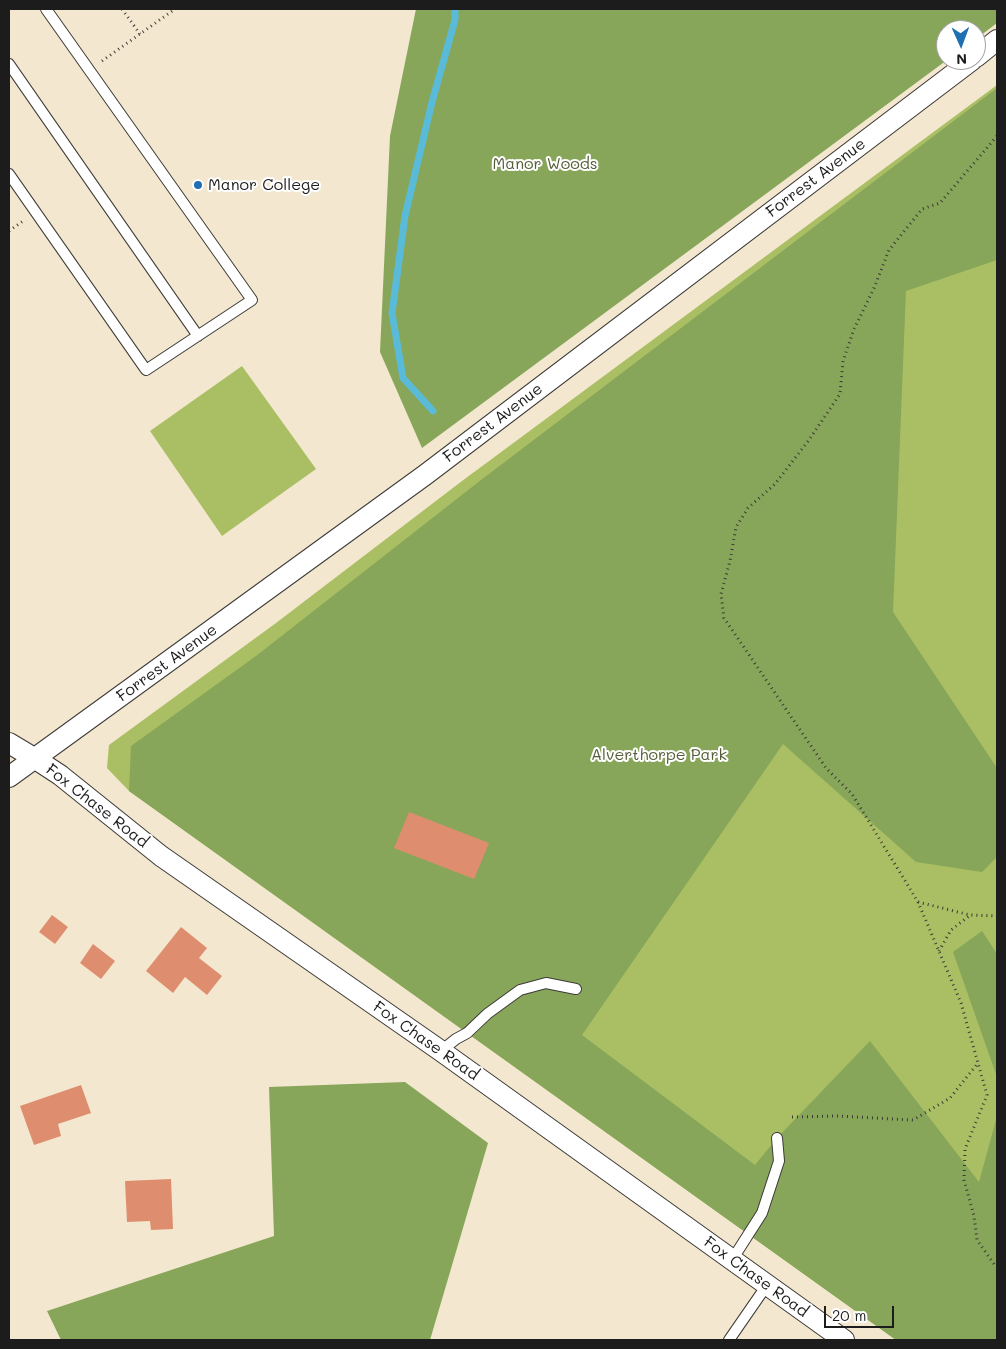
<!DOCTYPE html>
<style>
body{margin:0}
#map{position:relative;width:1006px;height:1349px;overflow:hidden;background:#f3e7cf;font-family:Mali,sans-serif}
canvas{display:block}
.frame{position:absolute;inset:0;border:10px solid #1c1c1c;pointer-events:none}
.north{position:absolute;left:936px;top:20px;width:50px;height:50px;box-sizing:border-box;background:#fff;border:1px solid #a4a4a4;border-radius:50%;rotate:178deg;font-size:14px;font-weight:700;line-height:20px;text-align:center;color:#1c1c1c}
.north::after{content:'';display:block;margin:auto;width:18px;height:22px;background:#1f6fb2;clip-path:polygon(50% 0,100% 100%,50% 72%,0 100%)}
.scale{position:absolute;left:824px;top:1306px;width:70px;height:22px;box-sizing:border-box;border:2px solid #1c1c1c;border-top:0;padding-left:6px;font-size:15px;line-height:18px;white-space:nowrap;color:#1c1c1c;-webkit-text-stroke:4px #fff;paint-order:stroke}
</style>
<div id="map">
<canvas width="1006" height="1349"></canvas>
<div class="frame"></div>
<div class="north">N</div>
<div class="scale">20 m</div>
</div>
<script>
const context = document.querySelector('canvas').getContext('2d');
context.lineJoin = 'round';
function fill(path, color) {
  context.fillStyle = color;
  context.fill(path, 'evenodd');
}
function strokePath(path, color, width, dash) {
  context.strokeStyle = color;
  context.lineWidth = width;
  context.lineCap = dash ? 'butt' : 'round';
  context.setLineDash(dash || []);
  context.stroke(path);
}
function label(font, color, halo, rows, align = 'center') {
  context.font = font + ' Mali,sans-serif';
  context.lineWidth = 4;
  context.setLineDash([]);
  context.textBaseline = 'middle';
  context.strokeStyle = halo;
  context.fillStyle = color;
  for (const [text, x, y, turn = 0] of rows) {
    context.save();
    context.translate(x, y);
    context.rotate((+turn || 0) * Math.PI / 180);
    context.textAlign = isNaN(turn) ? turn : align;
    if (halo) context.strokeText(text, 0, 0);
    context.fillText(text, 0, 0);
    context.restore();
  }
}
const green = new Path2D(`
 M 997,85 L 997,1340 L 896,1340 L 129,791 L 107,768 L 109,745 L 276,623 L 462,481 Z
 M 242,366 L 316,469 L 222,536 L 150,431 Z`);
const forest = new Path2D(`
 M 416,9 L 997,9 L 997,23 L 976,39 L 976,30 L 946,30 L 946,60 L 947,60 L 422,448 L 380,352 L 390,136 Z
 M 997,88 L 997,260 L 906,291 L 893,612 L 997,768 L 997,857 L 982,872 L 916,862 L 783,744 L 582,1035 L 755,1165 L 777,1138 L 870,1041 L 979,1182 L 997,1116 L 997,1340 L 896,1340 L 129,791 L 131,746 L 256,656 L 481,480 Z
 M 982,931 L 997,954 L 997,1077 L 953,952 Z
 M 405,1082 L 488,1143 L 430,1340 L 61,1340 L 47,1311 L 274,1236 L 269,1087 Z`);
const stream = new Path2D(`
 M 433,411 L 403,378 L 392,313 L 405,216 L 432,102 L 455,20 L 455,9`);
const building = new Path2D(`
 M 409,812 L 489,843 L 474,879 L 394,848 Z
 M 52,915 L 68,927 L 55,944 L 39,932 Z
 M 181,927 L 207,948 L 199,958 L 222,976 L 207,995 L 185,977 L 173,993 L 146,971 Z
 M 93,944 L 115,961 L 101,979 L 80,963 Z
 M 81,1085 L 91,1113 L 58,1124 L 61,1136 L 34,1145 L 20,1106 Z
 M 171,1179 L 173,1229 L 151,1230 L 150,1221 L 127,1222 L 125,1181 Z`);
const path = new Path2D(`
 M 122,9 L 140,34
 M 102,61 L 175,9
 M 997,136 L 940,203 L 922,209 L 889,250 L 874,288 L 854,329 L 843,361 L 840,394 L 809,440 L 775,484 L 748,508 L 736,527 L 730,561 L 721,594 L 724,618 L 826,768 L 852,794 L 918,902 L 961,1003 L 987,1095 L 965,1149 L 964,1180 L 974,1216 L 977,1240 L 994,1264 L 997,1266
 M 9,231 L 23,221
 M 918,902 L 970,915 L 997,916
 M 939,951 L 951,930 L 969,916
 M 792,1117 L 837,1116 L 913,1120 L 950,1098 L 978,1063`);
const lane = new Path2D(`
 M 9,64 L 198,336
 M 9,174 L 146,370 L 252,300 L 46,9
 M 441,1051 L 456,1039 L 467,1033 L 487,1014 L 520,990 L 546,983 L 576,989
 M 732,1260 L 762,1213 L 779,1161 L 777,1138
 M 729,1340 L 767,1285`);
const street = new Path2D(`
 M 976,57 L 997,40
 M 9,743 L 34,758 L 60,775 L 161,856 L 441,1051 L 844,1340
 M 9,777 L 425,475 L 972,60`);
const markers = [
 [198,185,5,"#1f6fb2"]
];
const parkNames = [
 ["Manor Woods",545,164],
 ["Alverthorpe Park",659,755]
];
const streetNames = [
 ["Forrest Avenue",816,178,-37],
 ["Forrest Avenue",493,423,-37],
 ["Forrest Avenue",167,663,-36],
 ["Fox Chase Road",97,806,38],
 ["Fox Chase Road",426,1041,35],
 ["Fox Chase Road",756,1277,36]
];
const poiNames = [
 ["Manor College",208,185]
];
fill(green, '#aabf63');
fill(forest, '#87a659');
strokePath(stream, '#5abbd9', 7);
fill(building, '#de8e6f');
strokePath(lane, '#3c3a37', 12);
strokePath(street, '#3c3a37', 22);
strokePath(path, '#3c3a37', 3, [1, 4]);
strokePath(lane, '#fff', 10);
strokePath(street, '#fff', 20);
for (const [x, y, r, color] of markers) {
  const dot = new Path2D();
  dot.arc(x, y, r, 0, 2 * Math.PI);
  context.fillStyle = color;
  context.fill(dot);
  strokePath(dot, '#fff', 2);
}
label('16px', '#555d38', '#fff', parkNames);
label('16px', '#1c1c1c', '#fff', streetNames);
label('16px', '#1c1c1c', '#fff', poiNames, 'left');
</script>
